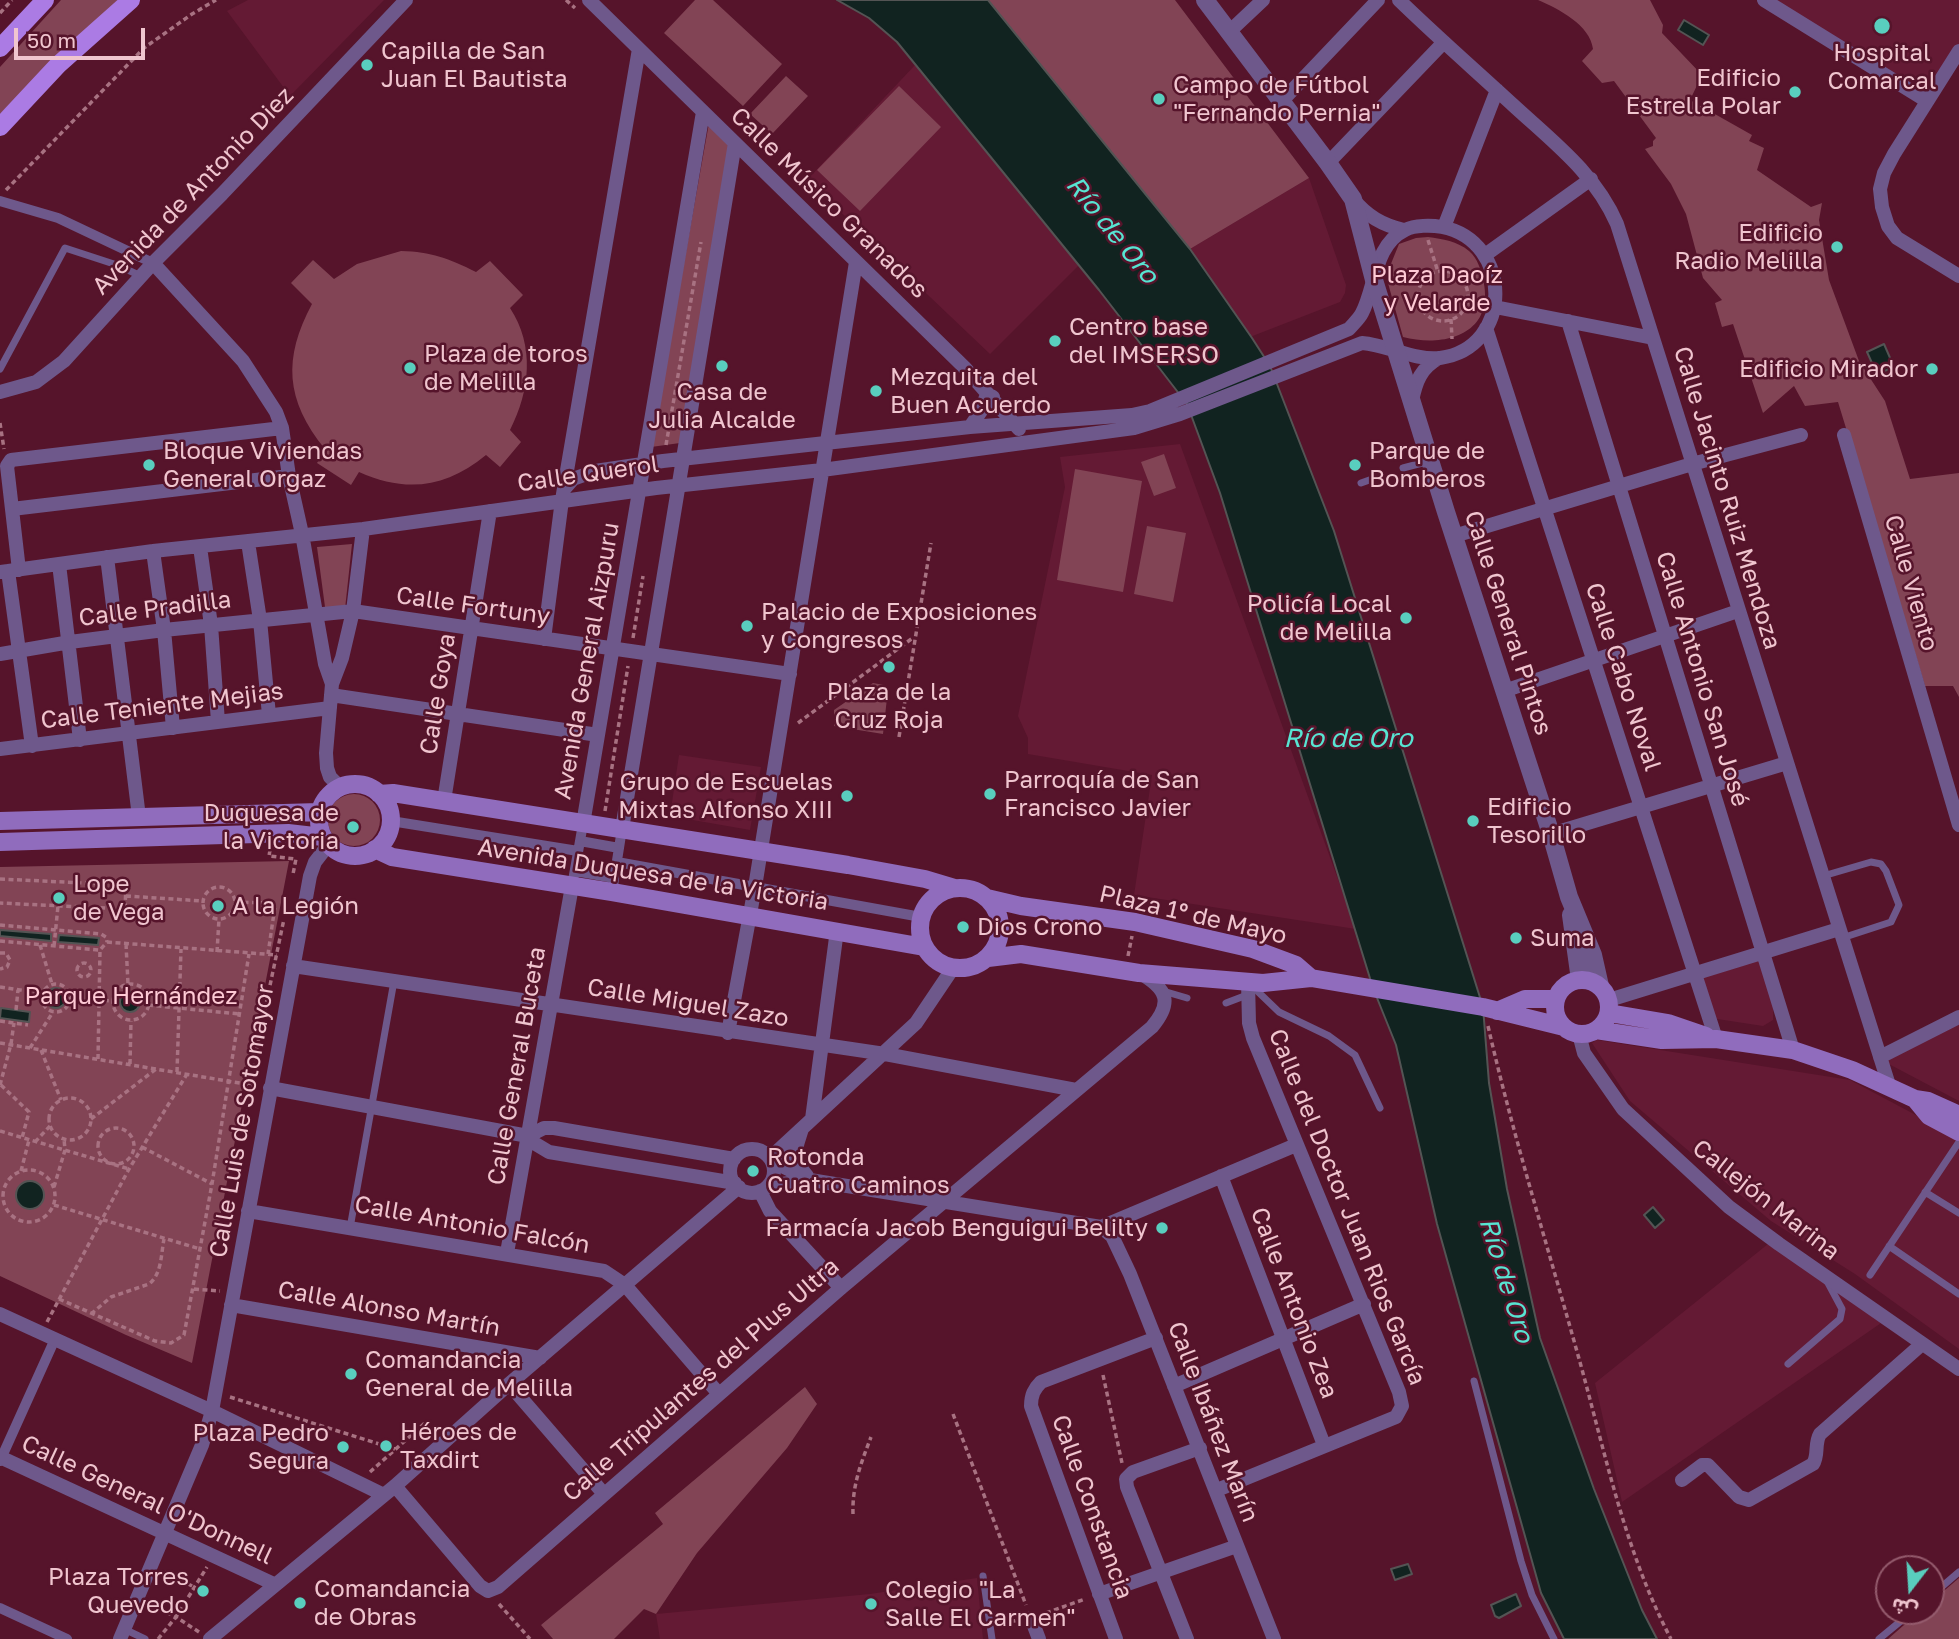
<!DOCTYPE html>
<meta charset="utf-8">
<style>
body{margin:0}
#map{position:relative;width:1959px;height:1639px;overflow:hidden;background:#56142b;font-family:"Golos Text","Noto Sans Arabic",sans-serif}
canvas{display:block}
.north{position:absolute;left:1875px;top:1555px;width:70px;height:70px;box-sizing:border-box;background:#56142b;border:2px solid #945b6d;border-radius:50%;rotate:197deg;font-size:19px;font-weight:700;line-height:28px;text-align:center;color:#f0c5cf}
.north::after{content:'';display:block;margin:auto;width:24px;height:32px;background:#59cebe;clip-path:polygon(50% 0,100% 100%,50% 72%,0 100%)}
.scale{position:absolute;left:14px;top:28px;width:131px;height:32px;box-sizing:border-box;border:4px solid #f0c5cf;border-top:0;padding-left:9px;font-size:21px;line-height:24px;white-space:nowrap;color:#f0c5cf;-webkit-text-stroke:5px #56142b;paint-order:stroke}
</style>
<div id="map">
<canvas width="1959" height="1639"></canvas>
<div class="north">ش</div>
<div class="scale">50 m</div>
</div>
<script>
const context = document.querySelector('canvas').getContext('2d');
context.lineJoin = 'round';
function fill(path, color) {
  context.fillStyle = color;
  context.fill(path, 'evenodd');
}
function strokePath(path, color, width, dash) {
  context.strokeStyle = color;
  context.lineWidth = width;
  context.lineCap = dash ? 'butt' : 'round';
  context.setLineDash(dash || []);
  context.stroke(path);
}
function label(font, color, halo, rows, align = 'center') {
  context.font = font + ' "Golos Text",sans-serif';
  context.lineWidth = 5;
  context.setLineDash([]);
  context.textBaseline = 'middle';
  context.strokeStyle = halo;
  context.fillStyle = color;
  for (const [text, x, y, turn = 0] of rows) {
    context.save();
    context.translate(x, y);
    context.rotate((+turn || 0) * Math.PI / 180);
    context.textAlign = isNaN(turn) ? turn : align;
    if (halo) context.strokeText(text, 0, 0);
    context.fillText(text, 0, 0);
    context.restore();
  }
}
const built = new Path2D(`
 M 248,0 L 384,0 L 290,96 L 227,11 Z
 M 1764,0 L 1959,0 L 1959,51 L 1927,101 Z
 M 916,64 L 1079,265 L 990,354 L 807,180 Z
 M 1309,178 L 1346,285 L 1345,293 L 1340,302 L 1250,337 L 1190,249 Z
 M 1180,444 L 1356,929 L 1134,895 L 1152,775 L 1028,754 L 1028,738 L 1018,716 L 1065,487 L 1060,457 Z
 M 679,755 L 761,767 L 750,830 L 670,816 Z
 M 1760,958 L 1773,1000 L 1773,1020 L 1763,1026 L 1711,1018 L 1703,975 Z
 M 1959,1017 L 1959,1101 L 1885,1062 Z
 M 1597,1040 L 1850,1080 L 1959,1138 L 1959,1349 L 1855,1274 L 1771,1221 L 1630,1101 L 1592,1043 Z
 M 1768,1244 L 1884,1321 L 1622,1502 L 1595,1383 Z
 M 977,1578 L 983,1639 L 660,1639 L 656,1614 L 870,1594 Z`);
const green = new Path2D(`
 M 61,0 L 118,0 L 0,114 L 0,67 Z
 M 695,0 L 713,0 L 782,64 L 743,106 L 664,33 Z
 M 988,0 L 1175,0 L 1309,178 L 1190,249 Z
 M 1538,0 L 1650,0 L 1663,25 L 1662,33 L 1702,75 L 1690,100 L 1752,135 L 1749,141 L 1764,148 L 1757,170 L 1811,207 L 1822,203 L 1819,220 L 1829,280 L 1859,361 L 1885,401 L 1910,479 L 1959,473 L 1959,697 L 1953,686 L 1925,686 L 1838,402 L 1805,406 L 1794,386 L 1763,413 L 1733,324 L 1722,327 L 1715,303 L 1722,300 L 1703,278 L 1686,214 L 1671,184 L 1645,149 L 1653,146 L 1653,141 L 1656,138 L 1614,81 L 1602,83 L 1582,61 L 1593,49 C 1590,25 1559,9 1538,0 Z
 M 786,76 L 808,96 L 772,134 L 750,114 Z
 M 899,86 L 941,127 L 860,211 L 817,170 Z
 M 709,123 L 730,145 L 680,443 L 651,447 Z
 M 1428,237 C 1443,239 1457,241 1469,251 C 1478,259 1480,268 1483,279 C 1496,334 1445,348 1403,337 L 1386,276 L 1399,244 L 1416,238 Z
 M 401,251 C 432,252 448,258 476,272 L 490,261 L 523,295 L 510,308 C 535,346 530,391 510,430 L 521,442 L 500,467 L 486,455 C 446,488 406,493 359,472 L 351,485 L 317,463 L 325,449 C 285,400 283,358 312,304 L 291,283 L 313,260 L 334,279 L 357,264 Z
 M 1164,454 L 1176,488 L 1154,496 L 1141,462 Z
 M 1075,469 L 1142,481 L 1123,592 L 1057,580 Z
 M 1147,526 L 1186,533 L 1173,602 L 1134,594 Z
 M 352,544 L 345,609 L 325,607 L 317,547 Z
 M 873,683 L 884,685 L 888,689 L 883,734 L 834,726 L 834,710 Z
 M328 820a26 26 0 1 1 52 0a26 26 0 1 1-52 0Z
 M 289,861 L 192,1363 L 126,1335 L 0,1276 L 0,867 Z
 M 805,1387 L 817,1404 L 787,1448 L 697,1553 L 656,1614 L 644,1609 L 614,1639 L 553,1639 L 541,1625 L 663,1524 L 655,1513 Z
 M 1959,1578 L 1959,1639 L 1888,1639 L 1920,1611 L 1931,1611 L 1931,1602 Z`);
const water = new Path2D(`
 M 837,0 L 988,0 L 1190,249 L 1252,338 L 1270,366 L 1334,531 L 1483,1007 L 1489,1083 L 1507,1189 L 1540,1338 L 1594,1489 L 1642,1610 L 1657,1639 L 1564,1639 L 1541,1593 L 1437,1224 L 1396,1045 L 1373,988 L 1220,493 L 1187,404 L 1099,290 L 897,42 L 869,18 Z
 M 1684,20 L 1709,35 L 1703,45 L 1678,30 Z
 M 1884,344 L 1894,367 L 1877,374 L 1867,352 Z
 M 0,930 L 51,934 L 51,941 L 0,936 Z
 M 59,935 L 99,938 L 98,945 L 58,942 Z
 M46 998a10 10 0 1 1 20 0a10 10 0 1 1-20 0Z
 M120 1002a10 10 0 1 1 20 0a10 10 0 1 1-20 0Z
 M 1,1008 L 30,1012 L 29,1022 L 0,1018 Z
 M16 1195a14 14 0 1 1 28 0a14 14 0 1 1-28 0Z
 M 1653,1207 L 1664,1220 L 1655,1228 L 1644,1215 Z
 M 1408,1564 L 1412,1574 L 1395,1580 L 1391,1569 Z
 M 1516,1594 L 1521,1606 L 1499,1618 L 1495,1616 L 1491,1605 Z`);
const path = new Path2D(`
 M 566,0 L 575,8
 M 0,13 L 12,0
 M 6,190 L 144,48 L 192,14 L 216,0
 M 1428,240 L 1438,272
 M1418 296a25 25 0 1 1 50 0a25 25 0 1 1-50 0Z
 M 1451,319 L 1452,339
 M 0,423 L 4,449
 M 666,445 L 701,242
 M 633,638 L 643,576
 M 798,723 L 914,637
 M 899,737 L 931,543
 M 605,811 L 628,666
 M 270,850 L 269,856 L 296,859 L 293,874
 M 0,879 L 126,885 L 125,909 L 0,903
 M203 903a16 16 0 1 1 32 0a16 16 0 1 1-32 0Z
 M 126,896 L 203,901
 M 235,902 L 269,903 L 275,906 L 268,954
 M 0,925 L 101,934 L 106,937 L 107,942
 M 0,941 L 99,950
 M 107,942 L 277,955
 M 126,944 L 128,984
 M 40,945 L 52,984
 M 54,946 L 58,906
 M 217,952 L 219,919
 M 0,953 L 6,953 L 10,960 L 7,967 L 0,969
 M 1128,956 L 1132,936
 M77 970a7 7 0 1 1 14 0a7 7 0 1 1-14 0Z
 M113 1002a18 18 0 1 1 36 0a18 18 0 1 1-36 0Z
 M42 998a14 14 0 1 1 28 0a14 14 0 1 1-28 0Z
 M 0,987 L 42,993
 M 70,997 L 112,1001
 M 148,1005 L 239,1014
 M 16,1010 L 18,990
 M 0,1021 L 28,1025
 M 1488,1026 C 1513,1135 1546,1241 1576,1348 C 1604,1446 1623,1548 1671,1639
 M 0,1043 L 257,1086
 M 30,1048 L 53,1012
 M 41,1050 L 61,1100
 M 98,1059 L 100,950 L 107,942
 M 130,1064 L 131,1021
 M 177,1072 L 181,949
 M 0,1085 L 11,1044 L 14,1023
 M 1,1085 L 29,1112 L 22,1138
 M 249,1085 L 284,919
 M49 1119a21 21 0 1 1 42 0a21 21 0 1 1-42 0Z
 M 91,1119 L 156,1069
 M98 1146a18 18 0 1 1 36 0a18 18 0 1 1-36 0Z
 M 0,1131 L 129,1169
 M 35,1142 L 50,1126
 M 142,1147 L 212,1184
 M3 1196a26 26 0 1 1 52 0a26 26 0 1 1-52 0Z
 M 21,1171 L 29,1140
 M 54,1187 L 65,1150 L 64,1139
 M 54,1205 L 200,1249
 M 194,1289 L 220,1291
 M 59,1299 L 155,1341 L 171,1343 L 184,1335 L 212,1184 L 249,954
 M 91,1314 L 111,1297 L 149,1284 C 162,1274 161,1254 164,1239
 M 47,1322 L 129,1169 L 187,1074
 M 1103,1375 L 1122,1463
 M 230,1397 L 395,1449
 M 953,1414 L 1026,1605
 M 370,1472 L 426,1422
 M 853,1514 C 852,1486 861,1463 871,1437
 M 165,1572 L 194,1587
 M 499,1604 L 530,1639
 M 151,1605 L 176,1617 L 207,1567
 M 1046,1613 L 1085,1599
 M 1002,1623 L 1019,1620
 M 158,1639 L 176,1617 L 199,1632`);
const service = new Path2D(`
 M 0,369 L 65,248 L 117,265 L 141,276
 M 1403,468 L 1430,461
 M 1361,483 L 1375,478
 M 1823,876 L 1871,862 L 1881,864 L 1886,871 L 1899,905 L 1891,922 L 1842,938
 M 1251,985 L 1279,1012 L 1329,1036 L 1355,1055 L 1380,1108
 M 1163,991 L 1187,998
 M 1226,1003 L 1247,995
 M 1925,1192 L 1959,1213
 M 350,1228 L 394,981
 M 1889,1246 L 1959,1294
 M 1870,1275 L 1959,1142
 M 1788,1364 L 1840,1319 L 1842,1309 L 1827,1281
 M 1474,1381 L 1521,1561 L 1532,1595 L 1554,1639
 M 983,1576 L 992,1639
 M 1931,1596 L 1959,1572
 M 124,1629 L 145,1639
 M 1879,1639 L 1913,1611`);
const pedestrian = new Path2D(`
 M 0,201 L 58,218 L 153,263
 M 391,821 L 578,851
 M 580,841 L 619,848
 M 617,862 L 921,917
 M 575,871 L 614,878
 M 572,886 L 583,824
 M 612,892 L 622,829
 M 0,1461 L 55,1339
 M 0,1608 L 67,1639`);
const minor = new Path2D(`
 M 589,0 L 964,367 L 1019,429
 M 1399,0 C 1436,36 1475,70 1513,105 C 1553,142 1595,173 1617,224 L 1889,1085
 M 1764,0 L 1927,101
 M 1229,32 L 1263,0
 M 1959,51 L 1894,154 L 1884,173 L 1880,189 L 1882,207 L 1888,226 L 1897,238 L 1959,276
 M 1281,102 L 1378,0
 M 1328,163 L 1444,42
 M 1353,199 C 1367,216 1382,225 1404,230
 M 1444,227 L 1497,90
 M 1485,255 L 1591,179
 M 153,263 L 243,361 L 276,412 L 282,428 L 289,476 L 302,534 L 325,664 L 332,684
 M 1495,307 L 1653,338
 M 1568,321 L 1793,1050
 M 1486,328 L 1716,1039
 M 0,392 L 36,382 L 64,361 L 153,263 L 222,194 L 406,0
 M 1412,401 C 1416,381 1421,368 1439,358
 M 970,427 L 981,411 L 987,394 L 993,397
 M 1844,435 L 1959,825
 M 12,509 L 289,476
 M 1454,536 L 1692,464 L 1801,435
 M 248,542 L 260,620 L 269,715
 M 200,547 L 211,625 L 218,722
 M 153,551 L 164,630 L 173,728
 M 107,557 L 139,817
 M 59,564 L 80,740
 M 19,570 L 7,466 L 11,460 L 282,428
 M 8,571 L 32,746
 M 0,572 L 153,551 L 363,529 L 656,488 L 822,470 L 1134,428 L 1180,414 L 1362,343 C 1388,345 1415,361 1440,358 C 1514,348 1513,241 1442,227 C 1431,225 1415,225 1405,230 C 1374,245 1376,286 1362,313 C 1359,319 1353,324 1349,329 L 1150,411 L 1132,415 L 970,427 L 663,461 L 595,471 L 573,479 L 565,488
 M 544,639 L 562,500 L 639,49
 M 0,654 L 70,642 L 164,630 L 353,611 L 790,674
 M 1504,691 L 1738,611
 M 331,695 L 598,735
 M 0,749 L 330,708
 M 340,787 L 330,777 L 327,768 L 326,753 L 332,684 L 342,658 L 353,611 L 363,529
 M 444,801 L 490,511
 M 583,824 L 703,112
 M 622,829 L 735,143
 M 1551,834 L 1787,763
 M 293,966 L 885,1054 L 1076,1090
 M 1609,1000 L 1839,929
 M 728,1033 L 755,887 L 856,262
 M 1579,1034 L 1584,1053 L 1623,1109 L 1729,1207 L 1779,1244 L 1959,1369
 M 1880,1057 L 1959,1017
 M 270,1088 L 528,1136 L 534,1143 L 549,1152 L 735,1183
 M 812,1119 L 837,930
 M 802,1129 C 795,1151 790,1157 807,1176
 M 528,1136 L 544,1128 L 554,1128 L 734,1159
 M730 1171a22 22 0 1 1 44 0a22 22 0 1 1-44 0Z
 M 770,1158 L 916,1023 L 953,968
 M 772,1161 L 810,1180 L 1101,1227
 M 1221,1176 L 1324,1445
 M 768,1186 L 810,1180
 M 760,1191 L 770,1211 L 841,1288
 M 248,1211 L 604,1271 L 625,1285 L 719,1394
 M 1101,1227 L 1112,1236 L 1130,1274 L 1274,1639
 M 1101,1227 L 1296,1145
 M 507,1253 L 572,886
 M 231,1305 L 540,1358
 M 0,1314 L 212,1411 L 384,1495
 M 509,1384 L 604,1494
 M 1174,1386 L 1364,1304
 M 0,1457 L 274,1584
 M 1682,1480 L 1702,1465 L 1708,1465 L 1739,1497 L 1749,1500 L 1813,1464 C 1819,1455 1814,1444 1820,1434 L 1922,1344
 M 395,1486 L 480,1586 L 488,1591 L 498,1587 L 841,1288 L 1152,1027 C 1173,1002 1167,989 1140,973
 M 1217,1490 L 1396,1417 L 1402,1406 L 1399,1392 L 1253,1038 L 1249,1023 L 1248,982
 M 1099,1594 L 1237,1546
 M 1031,1618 L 1039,1639
 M 120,1639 L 202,1445 L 212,1411 L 310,876 L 315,862 L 329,844
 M 210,1639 L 395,1486 L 509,1384 L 739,1187
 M 1116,1639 L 1031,1406 C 1031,1395 1034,1389 1041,1382 L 1156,1338
 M 1187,1639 L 1127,1487 L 1126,1479 L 1133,1472 L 1200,1448`);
const tertiary = new Path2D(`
 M 1205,0 L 1328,163 L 1353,199 L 1374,280 L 1446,512 L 1551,834 L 1569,897 L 1593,955 L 1600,986
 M 1571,915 L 1580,980`);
const secondary = new Path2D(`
 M319 820a36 36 0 1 1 72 0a36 36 0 1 1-72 0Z
 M 379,794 L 393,793 L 848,865 L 925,879 L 955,888
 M 0,821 L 319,812
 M 0,842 L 288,833 L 323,837
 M 375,849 L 392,857 L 612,892 L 924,947
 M920 928a40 40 0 1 1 80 0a40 40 0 1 1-80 0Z
 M 987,898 L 1021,906 L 1135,922 L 1253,949 L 1296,965 L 1311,978
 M 988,958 L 1021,954 L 1139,973 L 1263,983 L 1311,978 L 1483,1007 L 1564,1027
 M1555 1007a27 27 0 1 1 54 0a27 27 0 1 1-54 0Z
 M 1497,1011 L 1525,999 L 1555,999
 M 1609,1013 L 1668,1023 L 1706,1036
 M 1596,1030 L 1662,1040 L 1716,1039 L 1793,1050 L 1852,1070 L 1915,1099 L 1928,1101 L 1959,1115
 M 1915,1099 L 1929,1116 L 1959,1132`);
const primary = new Path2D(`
 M 0,48 L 45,0
 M 0,127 L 58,65 L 131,0`);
const markers = [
 [1882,26,9,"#59cebe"],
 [367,65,7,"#59cebe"],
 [1795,92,7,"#59cebe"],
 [1159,99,7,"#59cebe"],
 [1837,247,7,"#59cebe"],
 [1055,341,7,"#59cebe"],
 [722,366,7,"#59cebe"],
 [410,368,7,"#59cebe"],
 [1932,369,7,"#59cebe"],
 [876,391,7,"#59cebe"],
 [149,465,7,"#59cebe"],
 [1355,465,7,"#59cebe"],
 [1406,618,7,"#59cebe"],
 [747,626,7,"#59cebe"],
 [889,667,7,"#59cebe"],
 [990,794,7,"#59cebe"],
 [847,796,7,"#59cebe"],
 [1473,821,7,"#59cebe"],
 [353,827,7,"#59cebe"],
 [59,898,7,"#59cebe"],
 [218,906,7,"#59cebe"],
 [963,927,7,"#59cebe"],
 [1516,938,7,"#59cebe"],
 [753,1171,7,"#59cebe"],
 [1162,1228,7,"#59cebe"],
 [351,1374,7,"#59cebe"],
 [386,1446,7,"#59cebe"],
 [343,1447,7,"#59cebe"],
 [203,1591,7,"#59cebe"],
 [300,1603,7,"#59cebe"],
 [871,1604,7,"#59cebe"]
];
const poiNames = [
 ["Capilla de San",381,51],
 ["Juan El Bautista",381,79],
 ["Hospital",1882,53,"center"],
 ["Comarcal",1882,81,"center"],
 ["Edificio",1781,78,"right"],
 ["Estrella Polar",1781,106,"right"],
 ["Campo de Fútbol",1173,85],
 ["\"Fernando Pernia\"",1173,113],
 ["Edificio",1823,233,"right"],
 ["Radio Melilla",1823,261,"right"],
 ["Centro base",1069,327],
 ["del IMSERSO",1069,355],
 ["Plaza de toros",424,354],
 ["de Melilla",424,382],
 ["Edificio Mirador",1918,369,"right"],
 ["Mezquita del",890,377],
 ["Buen Acuerdo",890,405],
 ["Casa de",722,392,"center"],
 ["Julia Alcalde",722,420,"center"],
 ["Bloque Viviendas",163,451],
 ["General Orgaz",163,479],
 ["Parque de",1369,451],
 ["Bomberos",1369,479],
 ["Policía Local",1392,604,"right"],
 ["de Melilla",1392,632,"right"],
 ["Palacio de Exposiciones",761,612],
 ["y Congresos",761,640],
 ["Plaza de la",889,692,"center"],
 ["Cruz Roja",889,720,"center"],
 ["Parroquía de San",1004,780],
 ["Francisco Javier",1004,808],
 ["Grupo de Escuelas",833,782,"right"],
 ["Mixtas Alfonso XIII",833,810,"right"],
 ["Edificio",1487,807],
 ["Tesorillo",1487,835],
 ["Duquesa de",339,813,"right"],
 ["la Victoria",339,841,"right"],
 ["Lope",73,884],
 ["de Vega",73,912],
 ["A la Legión",232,906],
 ["Dios Crono",977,927],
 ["Suma",1530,938],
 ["Rotonda",767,1157],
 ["Cuatro Caminos",767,1185],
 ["Farmacía Jacob Benguigui Belilty",1148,1228,"right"],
 ["Comandancia",365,1360],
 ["General de Melilla",365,1388],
 ["Héroes de",400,1432],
 ["Taxdirt",400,1460],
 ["Plaza Pedro",329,1433,"right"],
 ["Segura",329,1461,"right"],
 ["Plaza Torres",189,1577,"right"],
 ["Quevedo",189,1605,"right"],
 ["Comandancia",314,1589],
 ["de Obras",314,1617],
 ["Colegio \"La",885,1590],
 ["Salle El Carmen\"",885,1618]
];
const streetNames = [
 ["Avenida de Antonio Diez",193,191,-46],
 ["Calle Músico Granados",829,203,44],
 ["Calle Querol",588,474,-8],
 ["Calle Jacinto Ruiz Mendoza",1727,498,73],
 ["Calle Viento",1911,583,74],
 ["Calle Fortuny",473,606,8],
 ["Calle Pradilla",155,609,-7],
 ["Calle General Pintos",1508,623,72],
 ["Avenida General Aizpuru",587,661,-80],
 ["Calle Cabo Noval",1623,677,72],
 ["Calle Antonio San José",1702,679,73],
 ["Calle Goya",438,694,-81],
 ["Calle Teniente Mejias",162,706,-7],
 ["Avenida Duquesa de la Victoria",653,875,9],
 ["Plaza 1º de Mayo",1193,915,13],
 ["Calle Miguel Zazo",688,1003,9],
 ["Calle General Buceta",517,1066,-80],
 ["Calle Luis de Sotomayor",242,1121,-80],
 ["Callejón Marina",1766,1200,38],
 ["Calle del Doctor Juan Rios García",1347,1207,68],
 ["Calle Antonio Falcón",472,1225,10],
 ["Calle Antonio Zea",1294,1303,69],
 ["Calle Alonso Martín",389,1309,10],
 ["Calle Tripulantes del Plus Ultra",701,1380,-41],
 ["Calle Ibáñez Marín",1213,1422,69],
 ["Calle General O'Donnell",147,1500,25],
 ["Calle Constancia",1092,1507,70]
];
const parkNames = [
 ["Plaza Daoíz",1437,275],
 ["y Velarde",1437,303],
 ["Parque Hernández",131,996]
];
const waterNames = [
 ["Río de Oro",1112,230,51],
 ["Río de Oro",1348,739],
 ["Río de Oro",1506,1280,73]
];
fill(built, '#641a34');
fill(green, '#824455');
fill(water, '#112320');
strokePath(water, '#545454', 2);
strokePath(path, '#a87282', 3.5, [5, 3.5]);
strokePath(service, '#6e588b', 7);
strokePath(pedestrian, '#6e588b', 10);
strokePath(minor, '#6e588b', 14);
strokePath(tertiary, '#6e588b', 18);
strokePath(secondary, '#906cbd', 18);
strokePath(primary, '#ab7be4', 18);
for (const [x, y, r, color] of markers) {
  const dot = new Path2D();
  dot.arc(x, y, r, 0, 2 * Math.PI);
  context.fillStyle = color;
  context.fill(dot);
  strokePath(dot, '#56142b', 2.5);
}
label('24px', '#f0c5cf', '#56142b', poiNames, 'left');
label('24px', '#f0c5cf', '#56142b', streetNames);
label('24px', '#fecad5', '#56142b', parkNames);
label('italic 26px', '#57e4d2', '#56142b', waterNames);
</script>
